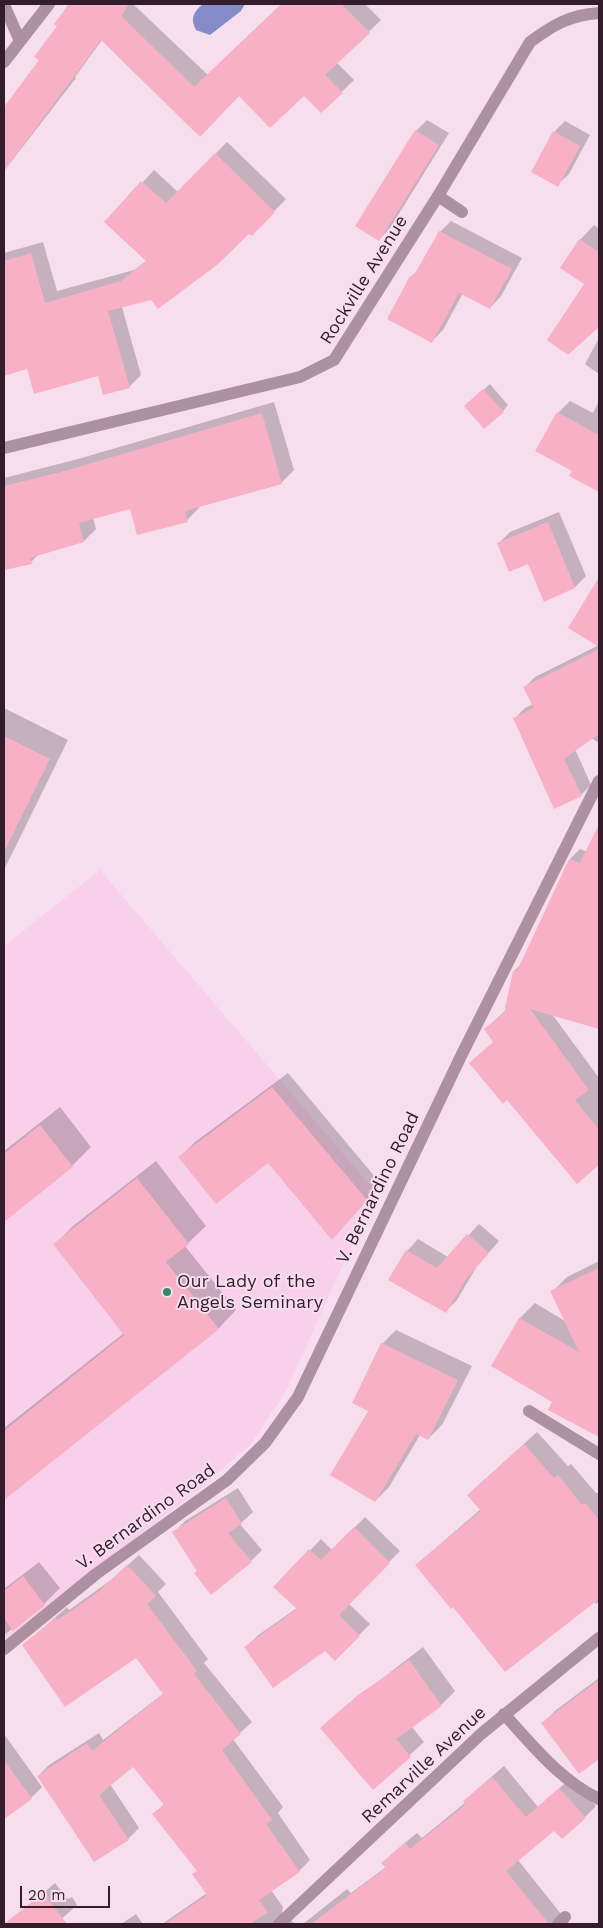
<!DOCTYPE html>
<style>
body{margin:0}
#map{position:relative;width:603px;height:1928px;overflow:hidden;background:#f7deee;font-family:"Work Sans",sans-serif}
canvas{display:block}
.frame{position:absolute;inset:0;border:5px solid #331c2b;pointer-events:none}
.scale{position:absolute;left:20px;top:1886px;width:90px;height:22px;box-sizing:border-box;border:2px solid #331c2b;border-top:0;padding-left:6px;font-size:15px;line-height:18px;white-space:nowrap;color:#331c2b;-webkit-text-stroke:4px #f7deee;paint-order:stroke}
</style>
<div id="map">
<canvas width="603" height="1928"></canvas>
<div class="frame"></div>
<div class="scale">20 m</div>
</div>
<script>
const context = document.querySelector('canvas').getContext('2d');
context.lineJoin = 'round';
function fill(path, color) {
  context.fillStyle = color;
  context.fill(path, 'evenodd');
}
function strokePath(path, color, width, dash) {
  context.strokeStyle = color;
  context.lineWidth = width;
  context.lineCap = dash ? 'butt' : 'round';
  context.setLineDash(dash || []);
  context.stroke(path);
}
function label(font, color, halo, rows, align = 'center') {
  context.font = font + ' "Work Sans",sans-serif';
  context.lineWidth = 4;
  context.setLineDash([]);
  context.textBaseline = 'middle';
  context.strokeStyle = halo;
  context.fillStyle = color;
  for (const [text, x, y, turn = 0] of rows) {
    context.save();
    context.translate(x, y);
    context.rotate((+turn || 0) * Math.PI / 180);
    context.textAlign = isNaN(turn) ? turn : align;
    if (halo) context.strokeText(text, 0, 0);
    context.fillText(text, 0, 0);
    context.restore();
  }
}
const built = new Path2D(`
 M 100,870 L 376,1192 L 285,1393 L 251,1444 L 198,1490 L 4,1640 L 4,946 Z`);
const water = new Path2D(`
 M 203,4 L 245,4 L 241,11 L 210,35 L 196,30 C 190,19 193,12 203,4 Z`);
const shadow = new Path2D(`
 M 66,4 L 133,4 L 208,75 L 283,4 L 365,4 L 381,20 L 337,63 L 354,80 L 321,112 L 304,94 L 240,95 L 200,135 L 102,40 L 75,77 L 76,78 L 4,171 L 4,105 L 6,107 L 40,60 L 69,6 Z
 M 427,120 L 449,133 L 390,228 L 379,240 L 357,226 L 416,131 Z
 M 565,121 L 590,135 L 569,174 L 557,185 L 554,132 Z
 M 227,142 L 286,199 L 252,234 L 249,232 L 152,299 L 122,307 L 141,375 L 129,387 L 99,375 L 28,368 L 4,375 L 4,253 L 43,242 L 57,291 L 134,270 L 147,260 L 106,222 L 154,170 L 178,192 Z
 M 451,221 L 522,258 L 501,296 L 490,308 L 463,293 L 443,330 L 432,341 L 411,277 L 419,269 L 440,232 Z
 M 594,225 L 599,229 L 599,326 L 568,353 L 586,283 L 580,240 Z
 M 599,338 L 599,374 L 585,364 Z
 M 490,384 L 508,405 L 503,411 L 471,401 Z
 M 570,401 L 593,413 L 599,401 L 599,490 L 571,475 L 574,471 L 558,413 Z
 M 274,402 L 294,470 L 281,483 L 199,506 L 199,508 L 187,520 L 130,507 L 93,518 L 96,529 L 84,541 L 40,553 L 31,562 L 4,569 L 4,478 L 78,459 Z
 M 559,512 L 586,576 L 575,587 L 544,600 L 529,563 L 499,543 L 510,532 Z
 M 599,585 L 599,743 L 591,738 L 575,749 L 591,785 L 581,795 L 515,718 L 525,708 L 533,704 L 525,687 L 535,677 L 599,645 L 570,627 L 591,593 Z
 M 4,708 L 68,740 L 4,870 Z
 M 599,826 L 599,1028 L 552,1014 L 599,1078 L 599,1166 L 485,1029 L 505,1011 L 514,971 L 521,964 L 570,859 L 580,849 L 587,852 Z
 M 288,1073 L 381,1184 L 346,1224 L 268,1162 L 180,1157 L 195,1142 Z
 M 60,1107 L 91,1147 L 72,1166 L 4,1220 L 4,1151 Z
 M 156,1161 L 206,1226 L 185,1246 L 236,1310 L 219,1328 L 4,1498 L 4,1428 L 124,1333 L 55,1244 L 73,1226 Z
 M 479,1224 L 499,1241 L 477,1266 L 457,1300 L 446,1311 L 407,1251 L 418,1239 L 448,1257 Z
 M 599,1261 L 599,1436 L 550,1410 L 554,1401 L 493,1365 L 520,1318 L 535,1303 L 565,1321 L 552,1292 L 567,1277 Z
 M 396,1330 L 472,1366 L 442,1425 L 428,1439 L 420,1435 L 389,1487 L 375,1501 L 370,1411 L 382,1344 Z
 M 537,1432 L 568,1466 L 571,1464 L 596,1493 L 599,1493 L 599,1601 L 596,1604 L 594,1601 L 454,1605 L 416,1565 L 481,1509 L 481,1483 Z
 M 238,1488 L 253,1512 L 240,1524 L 262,1550 L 251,1561 L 198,1571 L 174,1532 L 185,1521 Z
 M 365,1517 L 400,1551 L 348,1603 L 370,1624 L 335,1659 L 325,1649 L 246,1647 L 257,1636 L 297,1608 L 275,1587 L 321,1539 L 332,1550 Z
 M 139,1555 L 166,1584 L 158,1592 L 208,1659 L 204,1663 L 252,1722 L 233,1739 L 283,1807 L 278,1813 L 310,1860 L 299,1871 L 271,1890 L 283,1907 L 282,1913 L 285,1919 L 292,1921 L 295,1924 L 162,1924 L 207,1893 L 198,1870 L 154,1814 L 164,1804 L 133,1765 L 110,1784 L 139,1828 L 128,1839 L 38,1776 L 49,1765 L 99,1733 L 103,1740 L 164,1693 L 136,1657 L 24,1645 L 67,1607 L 69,1610 L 111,1580 Z
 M 39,1562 L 60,1588 L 44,1604 L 4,1635 L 4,1589 Z
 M 423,1647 L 455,1691 L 441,1705 L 412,1727 L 424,1742 L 373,1788 L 322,1728 L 336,1714 Z
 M 599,1678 L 599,1757 L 579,1772 L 543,1723 L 556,1710 Z
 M 4,1734 L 42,1787 L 31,1798 L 4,1817 Z
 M 504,1766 L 538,1807 L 571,1778 L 596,1806 L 585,1817 L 554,1829 L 518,1860 L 569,1924 L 303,1924 L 347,1889 L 351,1893 L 386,1867 L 383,1863 L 394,1852 L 417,1833 L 422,1838 L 466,1802 L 476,1790 Z
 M 55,1883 L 68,1899 L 72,1897 L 77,1905 L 56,1924 L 20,1924 L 22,1923 L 16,1916 Z
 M 136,1914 L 143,1924 L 121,1924 Z`);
const building = new Path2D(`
 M 69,4 L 129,4 L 121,16 L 194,87 L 281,4 L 341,4 L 370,33 L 325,75 L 343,93 L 321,113 L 304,96 L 270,128 L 239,96 L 200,137 L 101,40 L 4,171 L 4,107 L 39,60 L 34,57 L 57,26 L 54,24 Z
 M 415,130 L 439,145 L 379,241 L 355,226 Z
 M 553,131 L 580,146 L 558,187 L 531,172 Z
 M 215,153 L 275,212 L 252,236 L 249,234 L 217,265 L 158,309 L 151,300 L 108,311 L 130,388 L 103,395 L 98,376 L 34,394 L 27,369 L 4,376 L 4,261 L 31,253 L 45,303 L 121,281 L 146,261 L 104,222 L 141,181 L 166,203 Z
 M 439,231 L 512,269 L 490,309 L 459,293 L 432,343 L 387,319 L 410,276 L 413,277 Z
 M 579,239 L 599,252 L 599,327 L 568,355 L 547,340 L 584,284 L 560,268 Z
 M 483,389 L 504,412 L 484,429 L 464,406 Z
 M 557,412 L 599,435 L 599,492 L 569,476 L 572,471 L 535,451 Z
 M 262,413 L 282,484 L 185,511 L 188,522 L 137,535 L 130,509 L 79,523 L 84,542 L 30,558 L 32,564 L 4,570 L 4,486 L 65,471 Z
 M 548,522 L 575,588 L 544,602 L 528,564 L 509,572 L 497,543 Z
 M 599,577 L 599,647 L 568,628 Z
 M 599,649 L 599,734 L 564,759 L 582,796 L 554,809 L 513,718 L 534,708 L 523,687 Z
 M 4,736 L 50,759 L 4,852 Z
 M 599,824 L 599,1029 L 530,1009 L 589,1090 L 575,1100 L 599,1130 L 599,1165 L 577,1184 L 507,1100 L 503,1104 L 469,1063 L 493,1042 L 484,1029 L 504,1013 L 513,971 L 517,971 L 569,859 L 580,863 Z
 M 272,1087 L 367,1200 L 332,1240 L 268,1163 L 216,1204 L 178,1157 Z
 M 40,1125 L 73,1167 L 4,1222 L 4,1154 Z
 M 137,1178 L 189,1244 L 166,1262 L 219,1329 L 4,1500 L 4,1431 L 124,1335 L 53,1244 Z
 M 467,1234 L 489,1253 L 466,1279 L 446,1313 L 388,1280 L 406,1250 L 437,1268 Z
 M 599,1268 L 599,1437 L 548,1410 L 552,1402 L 491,1366 L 519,1318 L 579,1352 L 550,1291 Z
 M 381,1343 L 458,1380 L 428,1440 L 416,1434 L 375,1502 L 330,1475 L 368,1411 L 352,1403 Z
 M 524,1444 L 554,1478 L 558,1475 L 582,1505 L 585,1503 L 599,1520 L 599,1599 L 505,1672 L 453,1607 L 451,1609 L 415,1565 L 481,1511 L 467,1495 Z
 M 226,1498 L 242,1524 L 228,1533 L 252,1562 L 211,1595 L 194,1573 L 197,1571 L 172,1532 Z
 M 354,1527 L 390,1563 L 339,1615 L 360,1636 L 335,1661 L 325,1651 L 273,1688 L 244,1647 L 297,1609 L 273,1587 L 309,1549 L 321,1560 Z
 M 127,1565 L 156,1596 L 147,1604 L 197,1671 L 194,1674 L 241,1734 L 222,1750 L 272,1820 L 266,1824 L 300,1872 L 259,1900 L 268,1912 L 250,1924 L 165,1924 L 207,1895 L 192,1874 L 197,1871 L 152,1814 L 164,1805 L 133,1767 L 99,1795 L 129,1840 L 94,1862 L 37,1776 L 87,1743 L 92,1751 L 163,1694 L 136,1658 L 65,1707 L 22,1645 L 55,1618 L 58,1620 L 98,1592 Z
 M 23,1576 L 45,1605 L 13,1631 L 4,1618 L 4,1591 Z
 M 409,1660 L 442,1706 L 396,1739 L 411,1757 L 373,1790 L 320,1728 L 358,1695 Z
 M 599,1680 L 599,1759 L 579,1774 L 541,1723 Z
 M 4,1760 L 32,1799 L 4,1819 Z
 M 492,1777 L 526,1817 L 559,1788 L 586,1818 L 562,1839 L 554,1831 L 506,1871 L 549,1924 L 311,1924 L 386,1868 L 381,1863 L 405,1843 L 410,1849 L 466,1804 L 463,1801 Z
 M 43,1893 L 67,1924 L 4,1924 Z`);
const lane = new Path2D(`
 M 438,196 L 462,212
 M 558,1924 L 565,1917`);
const street = new Path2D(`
 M 4,5 L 20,41
 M 4,62 L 49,4
 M 4,448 L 300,377 L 334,360 L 438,196 L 530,42 C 553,25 570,15 599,13
 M 529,1411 L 599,1454
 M 4,1649 L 96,1574 L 227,1480 L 265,1443 L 298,1397 L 461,1056 L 599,781
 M 504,1714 C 533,1746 560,1780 599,1799
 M 279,1924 L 481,1734 L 599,1638`);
const markers = [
 [167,1292,5,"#318b62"]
];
const streetNames = [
 ["Rockville Avenue",364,280,-58],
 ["V. Bernardino Road",378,1188,-64],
 ["V. Bernardino Road",146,1517,-36],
 ["Remarville Avenue",424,1765,-43]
];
const poiNames = [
 ["Our Lady of the",177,1282],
 ["Angels Seminary",177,1303]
];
fill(built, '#f9d0ea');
fill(water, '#858ac8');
fill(shadow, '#0003');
fill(building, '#f7b0c5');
strokePath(lane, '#ad91a3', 12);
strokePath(street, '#ad91a3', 12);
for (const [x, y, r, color] of markers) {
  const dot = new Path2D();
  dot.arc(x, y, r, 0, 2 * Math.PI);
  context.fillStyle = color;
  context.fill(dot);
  strokePath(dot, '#f7deee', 2);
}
label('18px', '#331c2b', '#f7deee', streetNames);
label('18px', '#331c2b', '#f7deee', poiNames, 'left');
</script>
